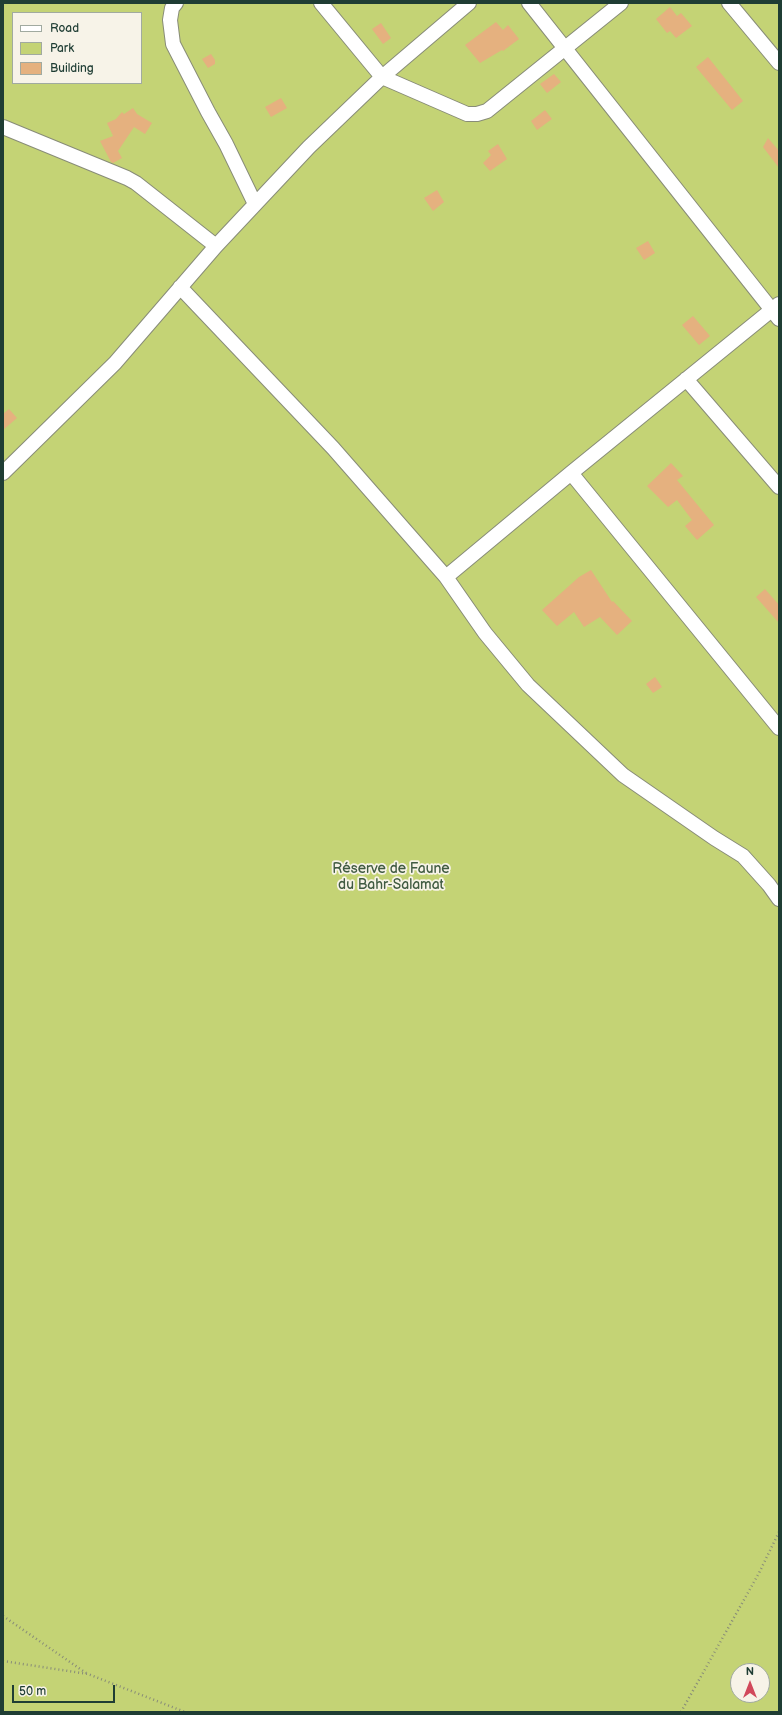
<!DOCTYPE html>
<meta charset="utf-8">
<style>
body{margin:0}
#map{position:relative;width:782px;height:1715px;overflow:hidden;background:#f1dbbb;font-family:"Balsamiq Sans",sans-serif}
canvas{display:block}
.frame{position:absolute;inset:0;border:4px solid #1f3d34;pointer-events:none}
.legend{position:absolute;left:12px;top:12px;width:130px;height:72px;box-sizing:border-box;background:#f7f3e8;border:1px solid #a1aaa0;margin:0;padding:5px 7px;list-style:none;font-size:12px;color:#1f3d34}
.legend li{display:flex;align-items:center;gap:8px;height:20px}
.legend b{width:20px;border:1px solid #a1aaa0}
.north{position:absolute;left:730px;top:1663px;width:40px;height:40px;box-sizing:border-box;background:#f7f3e8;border:1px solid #a1aaa0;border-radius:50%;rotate:0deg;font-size:11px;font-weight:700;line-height:16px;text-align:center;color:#1f3d34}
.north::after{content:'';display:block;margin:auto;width:14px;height:18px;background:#d1495b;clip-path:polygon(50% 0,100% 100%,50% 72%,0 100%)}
.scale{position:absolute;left:12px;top:1685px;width:103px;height:18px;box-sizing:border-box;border:2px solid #1f3d34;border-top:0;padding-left:5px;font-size:12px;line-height:14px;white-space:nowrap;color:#1f3d34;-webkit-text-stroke:3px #f7f3e8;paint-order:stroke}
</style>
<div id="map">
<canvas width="782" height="1715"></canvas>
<div class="frame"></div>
<ul class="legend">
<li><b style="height:5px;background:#fff"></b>Road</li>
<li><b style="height:11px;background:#c4d375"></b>Park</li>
<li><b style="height:11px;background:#e5b17f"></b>Building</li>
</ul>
<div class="north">N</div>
<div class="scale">50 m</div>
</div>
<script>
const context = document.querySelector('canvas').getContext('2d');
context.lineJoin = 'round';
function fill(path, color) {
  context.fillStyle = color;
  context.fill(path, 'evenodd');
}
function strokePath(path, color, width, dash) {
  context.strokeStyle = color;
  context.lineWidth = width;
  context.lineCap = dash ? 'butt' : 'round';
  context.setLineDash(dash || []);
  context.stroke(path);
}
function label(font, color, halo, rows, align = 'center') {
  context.font = font + ' "Balsamiq Sans",sans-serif';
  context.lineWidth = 3.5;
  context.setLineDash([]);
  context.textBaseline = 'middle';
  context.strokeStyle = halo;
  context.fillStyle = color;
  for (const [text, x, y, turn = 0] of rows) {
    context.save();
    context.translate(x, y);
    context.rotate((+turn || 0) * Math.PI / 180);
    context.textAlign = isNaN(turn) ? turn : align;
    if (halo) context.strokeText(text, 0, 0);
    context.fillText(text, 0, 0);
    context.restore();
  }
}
const green = new Path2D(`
 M 3,3 L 779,3 L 779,1712 L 3,1712 ZM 13,13 L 141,13 L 141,83 L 13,83 ZM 738,1671 L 762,1671 L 762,1695 L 738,1695 Z`);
const building = new Path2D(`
 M 670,7 L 677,16 L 681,13 L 692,26 L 676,38 L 670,31 L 667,33 L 656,19 Z
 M 496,22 L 503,30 L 508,25 L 519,39 L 503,51 L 502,50 L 480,63 L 465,45 Z
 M 381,23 L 391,38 L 383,44 L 372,29 Z
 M 211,54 L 215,60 L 215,64 L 208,68 L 202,59 Z
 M 708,57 L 743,101 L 732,110 L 696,67 Z
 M 554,74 L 561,82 L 547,93 L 540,84 Z
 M 281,98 L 287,108 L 271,117 L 265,107 Z
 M 133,108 L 137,114 L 152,123 L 145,134 L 134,127 L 118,151 L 122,158 L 113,163 L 111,162 L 100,141 L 113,136 L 107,123 L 116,119 L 122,112 L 124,114 Z
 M 545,110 L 552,119 L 537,130 L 531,121 Z
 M 768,138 L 779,151 L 779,168 L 763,147 Z
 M 498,144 L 507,159 L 490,171 L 483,163 L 491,155 L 488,151 Z
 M 437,190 L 444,202 L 433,211 L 424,198 Z
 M 648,241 L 655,253 L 644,260 L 636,248 Z
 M 693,316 L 710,336 L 699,345 L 682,325 Z
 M 9,409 L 17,418 L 3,430 L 3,414 Z
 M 671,463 L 683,476 L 677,480 L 714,525 L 697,540 L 685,526 L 692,520 L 677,500 L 668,507 L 647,486 Z
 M 591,570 L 612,602 L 613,601 L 632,621 L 617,635 L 600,617 L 584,627 L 574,612 L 557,626 L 542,610 L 579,577 Z
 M 765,589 L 779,605 L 779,623 L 756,597 Z
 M 655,677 L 662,687 L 653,693 L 646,684 Z`);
const path = new Path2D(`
 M 3,1616 L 86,1673
 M 3,1661 L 88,1674 L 185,1712
 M 681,1712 L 759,1573 L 779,1532`);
const minor = new Path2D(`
 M 176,3 L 172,8 L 170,20 L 173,44 L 208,112 L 226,144 L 255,204
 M 321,3 L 382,77 L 467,114 L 477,114 L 487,111 L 621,3
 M 529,3 L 779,319
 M 729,3 L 779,63
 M 3,127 L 127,178 L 136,183 L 216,246
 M 180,287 L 333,448 L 446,577 L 485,633 L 528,685 L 623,775 L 714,838 L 743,856 L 769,885 L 779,899
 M 686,379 L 779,487
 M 3,473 L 115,363 L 216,246 L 309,147 L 382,77 L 469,3
 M 571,473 L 779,728
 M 446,577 L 571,473 L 779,304`);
const parkNames = [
 ["Réserve de Faune",391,869],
 ["du Bahr-Salamat",391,885]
];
fill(green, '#c4d375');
fill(building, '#e5b17f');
strokePath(minor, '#888c78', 16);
strokePath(path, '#888c78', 2.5, [1, 3]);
strokePath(minor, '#fff', 14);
label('14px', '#405b41', '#f7f3e8', parkNames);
</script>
